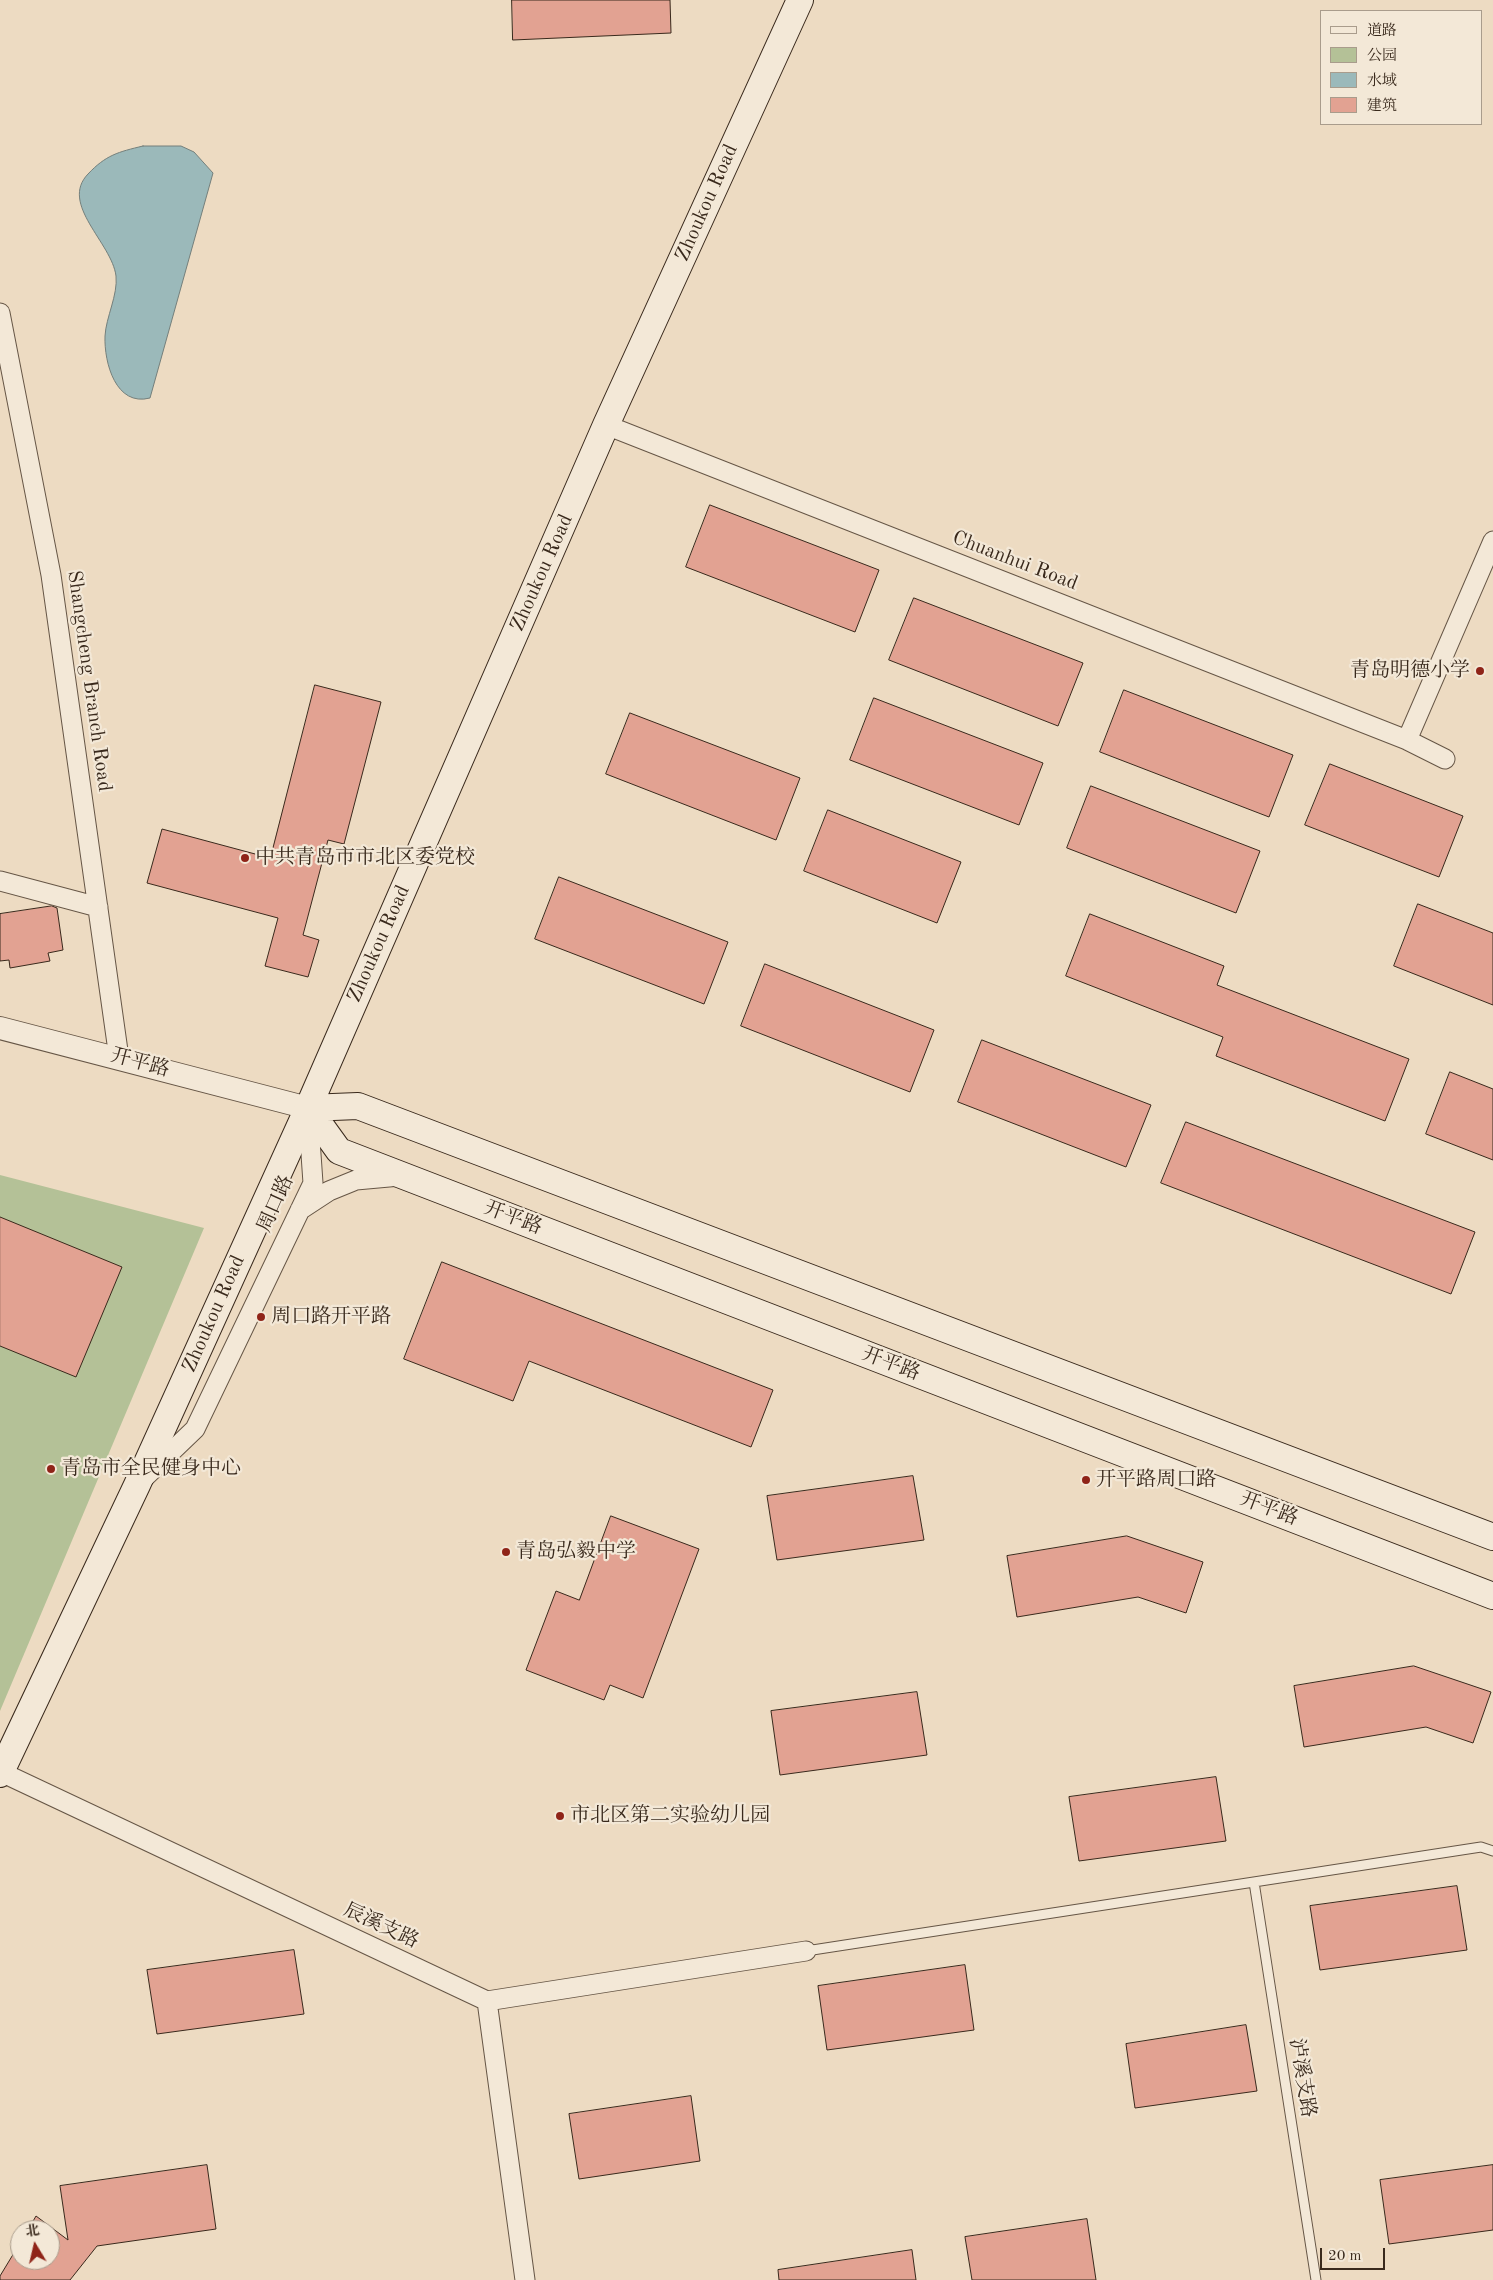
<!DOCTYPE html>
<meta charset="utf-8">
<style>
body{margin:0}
#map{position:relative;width:1493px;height:2280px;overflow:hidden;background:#eddbc2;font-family:"Old Standard TT","Noto Serif SC",serif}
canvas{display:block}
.legend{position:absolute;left:1320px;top:10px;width:162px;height:115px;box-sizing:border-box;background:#f3e8d7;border:1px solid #a99c8c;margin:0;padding:6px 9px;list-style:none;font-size:15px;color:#39291c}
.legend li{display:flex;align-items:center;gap:10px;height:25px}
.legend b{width:25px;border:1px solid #a99c8c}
.north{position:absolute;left:10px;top:2220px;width:50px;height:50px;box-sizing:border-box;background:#f3e8d7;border:1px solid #a99c8c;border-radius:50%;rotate:351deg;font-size:14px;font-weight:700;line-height:20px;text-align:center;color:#39291c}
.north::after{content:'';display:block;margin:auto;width:18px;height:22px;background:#8f2418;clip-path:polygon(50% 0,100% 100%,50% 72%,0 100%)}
.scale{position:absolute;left:1320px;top:2248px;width:65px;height:22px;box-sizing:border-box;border:2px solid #39291c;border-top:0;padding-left:6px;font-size:15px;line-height:18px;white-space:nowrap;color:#39291c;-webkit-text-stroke:4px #f3e8d7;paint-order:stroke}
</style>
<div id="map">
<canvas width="1493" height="2280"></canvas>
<ul class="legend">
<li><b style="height:6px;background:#f3e8d7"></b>道路</li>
<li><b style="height:14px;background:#b4c197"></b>公园</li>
<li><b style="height:14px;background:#9bb9ba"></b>水域</li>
<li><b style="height:14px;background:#e2a292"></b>建筑</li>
</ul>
<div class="north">北</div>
<div class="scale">20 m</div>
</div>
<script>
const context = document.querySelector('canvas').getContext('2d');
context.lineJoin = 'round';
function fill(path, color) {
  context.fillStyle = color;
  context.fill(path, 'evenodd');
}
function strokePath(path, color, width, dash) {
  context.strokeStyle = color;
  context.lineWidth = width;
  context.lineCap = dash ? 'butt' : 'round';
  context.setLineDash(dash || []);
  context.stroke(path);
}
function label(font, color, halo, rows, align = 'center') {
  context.font = font + ' "Old Standard TT","Noto Serif SC",serif';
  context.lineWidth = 4.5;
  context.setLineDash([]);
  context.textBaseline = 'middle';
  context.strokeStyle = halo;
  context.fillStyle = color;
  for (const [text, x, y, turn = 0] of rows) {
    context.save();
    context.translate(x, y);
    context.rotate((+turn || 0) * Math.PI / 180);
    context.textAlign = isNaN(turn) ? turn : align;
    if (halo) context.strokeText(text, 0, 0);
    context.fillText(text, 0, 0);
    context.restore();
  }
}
const green = new Path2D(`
 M 0,1175 L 204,1228 L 0,1711 Z`);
const water = new Path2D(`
 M 143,146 L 181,146 L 194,152 L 213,173 L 150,398 C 116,407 104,363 105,336 C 106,317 118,295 116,276 C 112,243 59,204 88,174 C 106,155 118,152 143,146 Z`);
const building = new Path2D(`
 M 512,0 L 670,0 L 671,33 L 513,40 Z
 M 710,505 L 879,570 L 855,632 L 686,567 Z
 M 914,598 L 1083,663 L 1058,726 L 889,660 Z
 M 315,685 L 381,702 L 344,844 L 328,840 L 303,935 L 319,940 L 308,977 L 265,966 L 278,918 L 147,883 L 162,829 L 270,858 Z
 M 1124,690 L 1293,755 L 1269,817 L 1100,752 Z
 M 874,698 L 1043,763 L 1019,825 L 850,760 Z
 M 630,713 L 800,778 L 776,840 L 606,774 Z
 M 1330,764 L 1463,816 L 1439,877 L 1305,825 Z
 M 1091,786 L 1260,851 L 1236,913 L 1067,848 Z
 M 828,810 L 961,862 L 937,923 L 804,871 Z
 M 559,877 L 728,942 L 704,1004 L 535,939 Z
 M 1418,904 L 1493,933 L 1493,1005 L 1394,966 Z
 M 52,906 L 57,908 L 63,950 L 48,953 L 50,961 L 10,968 L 9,960 L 0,961 L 0,914 Z
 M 1090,914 L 1224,966 L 1217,985 L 1409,1059 L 1385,1121 L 1216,1056 L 1223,1037 L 1066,976 Z
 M 765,964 L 934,1030 L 910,1092 L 741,1026 Z
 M 982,1040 L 1151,1105 L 1126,1167 L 958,1102 Z
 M 1450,1072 L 1493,1089 L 1493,1160 L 1426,1134 Z
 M 1186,1122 L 1475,1232 L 1451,1294 L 1161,1183 Z
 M 0,1217 L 122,1267 L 76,1377 L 0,1346 Z
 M 442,1262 L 773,1390 L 751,1447 L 529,1361 L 513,1401 L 404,1359 Z
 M 913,1476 L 924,1540 L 777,1560 L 767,1496 Z
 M 611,1516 L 699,1549 L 643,1698 L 610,1685 L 604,1700 L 526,1670 L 556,1591 L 579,1600 Z
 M 1127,1536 L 1203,1562 L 1186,1613 L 1138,1597 L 1017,1617 L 1007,1556 Z
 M 1414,1666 L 1491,1692 L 1473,1743 L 1426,1727 L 1304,1747 L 1294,1686 Z
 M 917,1692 L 927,1755 L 780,1775 L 771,1711 Z
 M 1216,1777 L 1226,1841 L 1079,1861 L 1069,1797 Z
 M 1457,1886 L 1467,1950 L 1320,1970 L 1310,1906 Z
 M 294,1950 L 304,2014 L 157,2034 L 147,1970 Z
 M 965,1965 L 974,2030 L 827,2050 L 818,1986 Z
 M 1246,2025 L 1257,2091 L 1135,2108 L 1126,2044 Z
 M 691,2096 L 700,2161 L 579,2179 L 569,2114 Z
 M 207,2165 L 216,2229 L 97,2246 L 70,2280 L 0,2280 L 0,2276 L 20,2243 L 20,2260 L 50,2260 L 50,2230 L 28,2230 L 36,2216 L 68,2240 L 60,2186 Z
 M 1493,2165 L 1493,2230 L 1389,2244 L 1380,2180 Z
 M 1087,2219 L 1096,2280 L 972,2280 L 965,2237 Z
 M 912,2250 L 916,2280 L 779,2280 L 778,2270 Z`);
const service = new Path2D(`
 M 1254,1882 L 1316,2280
 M 806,1951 L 1481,1847 L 1493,1851`);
const minor = new Path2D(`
 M 0,313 L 51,575 L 119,1058
 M 606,425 L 1407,740 L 1445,759
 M 1407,740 L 1493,541
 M 0,881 L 98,907
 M 300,1210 L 329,1191 L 356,1180 L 400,1176
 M 145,1477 L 195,1429 L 313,1183 L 308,1111
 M 1,1772 L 487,2001
 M 487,2001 L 806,1951
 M 487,2001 L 525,2280`);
const tertiary = new Path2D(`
 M 0,1028 L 308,1108`);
const secondary = new Path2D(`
 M 308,1108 L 339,1151 L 1493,1596
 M 308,1108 L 358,1106 L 1493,1537
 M 0,1774 L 137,1485 L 308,1108 L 606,425 L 800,0`);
const markers = [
 [1480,671,5,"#8f2418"],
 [245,858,5,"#8f2418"],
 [261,1317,5,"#8f2418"],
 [51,1469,5,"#8f2418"],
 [1086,1480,5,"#8f2418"],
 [506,1552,5,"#8f2418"],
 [560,1816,5,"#8f2418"]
];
const streetNames = [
 ["Zhoukou Road",707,203,-66],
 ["Chuanhui Road",1015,561,21],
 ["Zhoukou Road",542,573,-66],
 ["Shangcheng Branch Road",89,681,82],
 ["Zhoukou Road",379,944,-66],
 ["开平路",140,1063,15],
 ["周口路",276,1204,-66],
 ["开平路",513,1218,21],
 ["Zhoukou Road",214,1314,-66],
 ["开平路",891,1364,21],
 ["开平路",1269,1509,21],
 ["辰溪支路",381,1926,25],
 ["泸溪支路",1302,2078,81]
];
const poiNames = [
 ["青岛明德小学",1470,671,"right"],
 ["中共青岛市市北区委党校",255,858],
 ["周口路开平路",271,1317],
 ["青岛市全民健身中心",61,1469],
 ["开平路周口路",1096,1480],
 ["青岛弘毅中学",516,1552],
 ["市北区第二实验幼儿园",570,1816]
];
fill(green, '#b4c197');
fill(water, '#9bb9ba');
strokePath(water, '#747f7b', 1);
fill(building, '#e2a292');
strokePath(building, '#39291c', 1);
strokePath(service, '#665646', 11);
strokePath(minor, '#665646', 21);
strokePath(tertiary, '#665646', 24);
strokePath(secondary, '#39291c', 28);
strokePath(service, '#f3e8d7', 9);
strokePath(minor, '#f3e8d7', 19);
strokePath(tertiary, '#f3e8d7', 22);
strokePath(secondary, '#f3e8d7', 26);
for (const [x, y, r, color] of markers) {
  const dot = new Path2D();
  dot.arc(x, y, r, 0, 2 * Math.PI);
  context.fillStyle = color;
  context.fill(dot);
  strokePath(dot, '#f3e8d7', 2);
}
label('20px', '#39291c', '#f3e8d7', streetNames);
label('20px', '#39291c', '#f3e8d7', poiNames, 'left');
</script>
